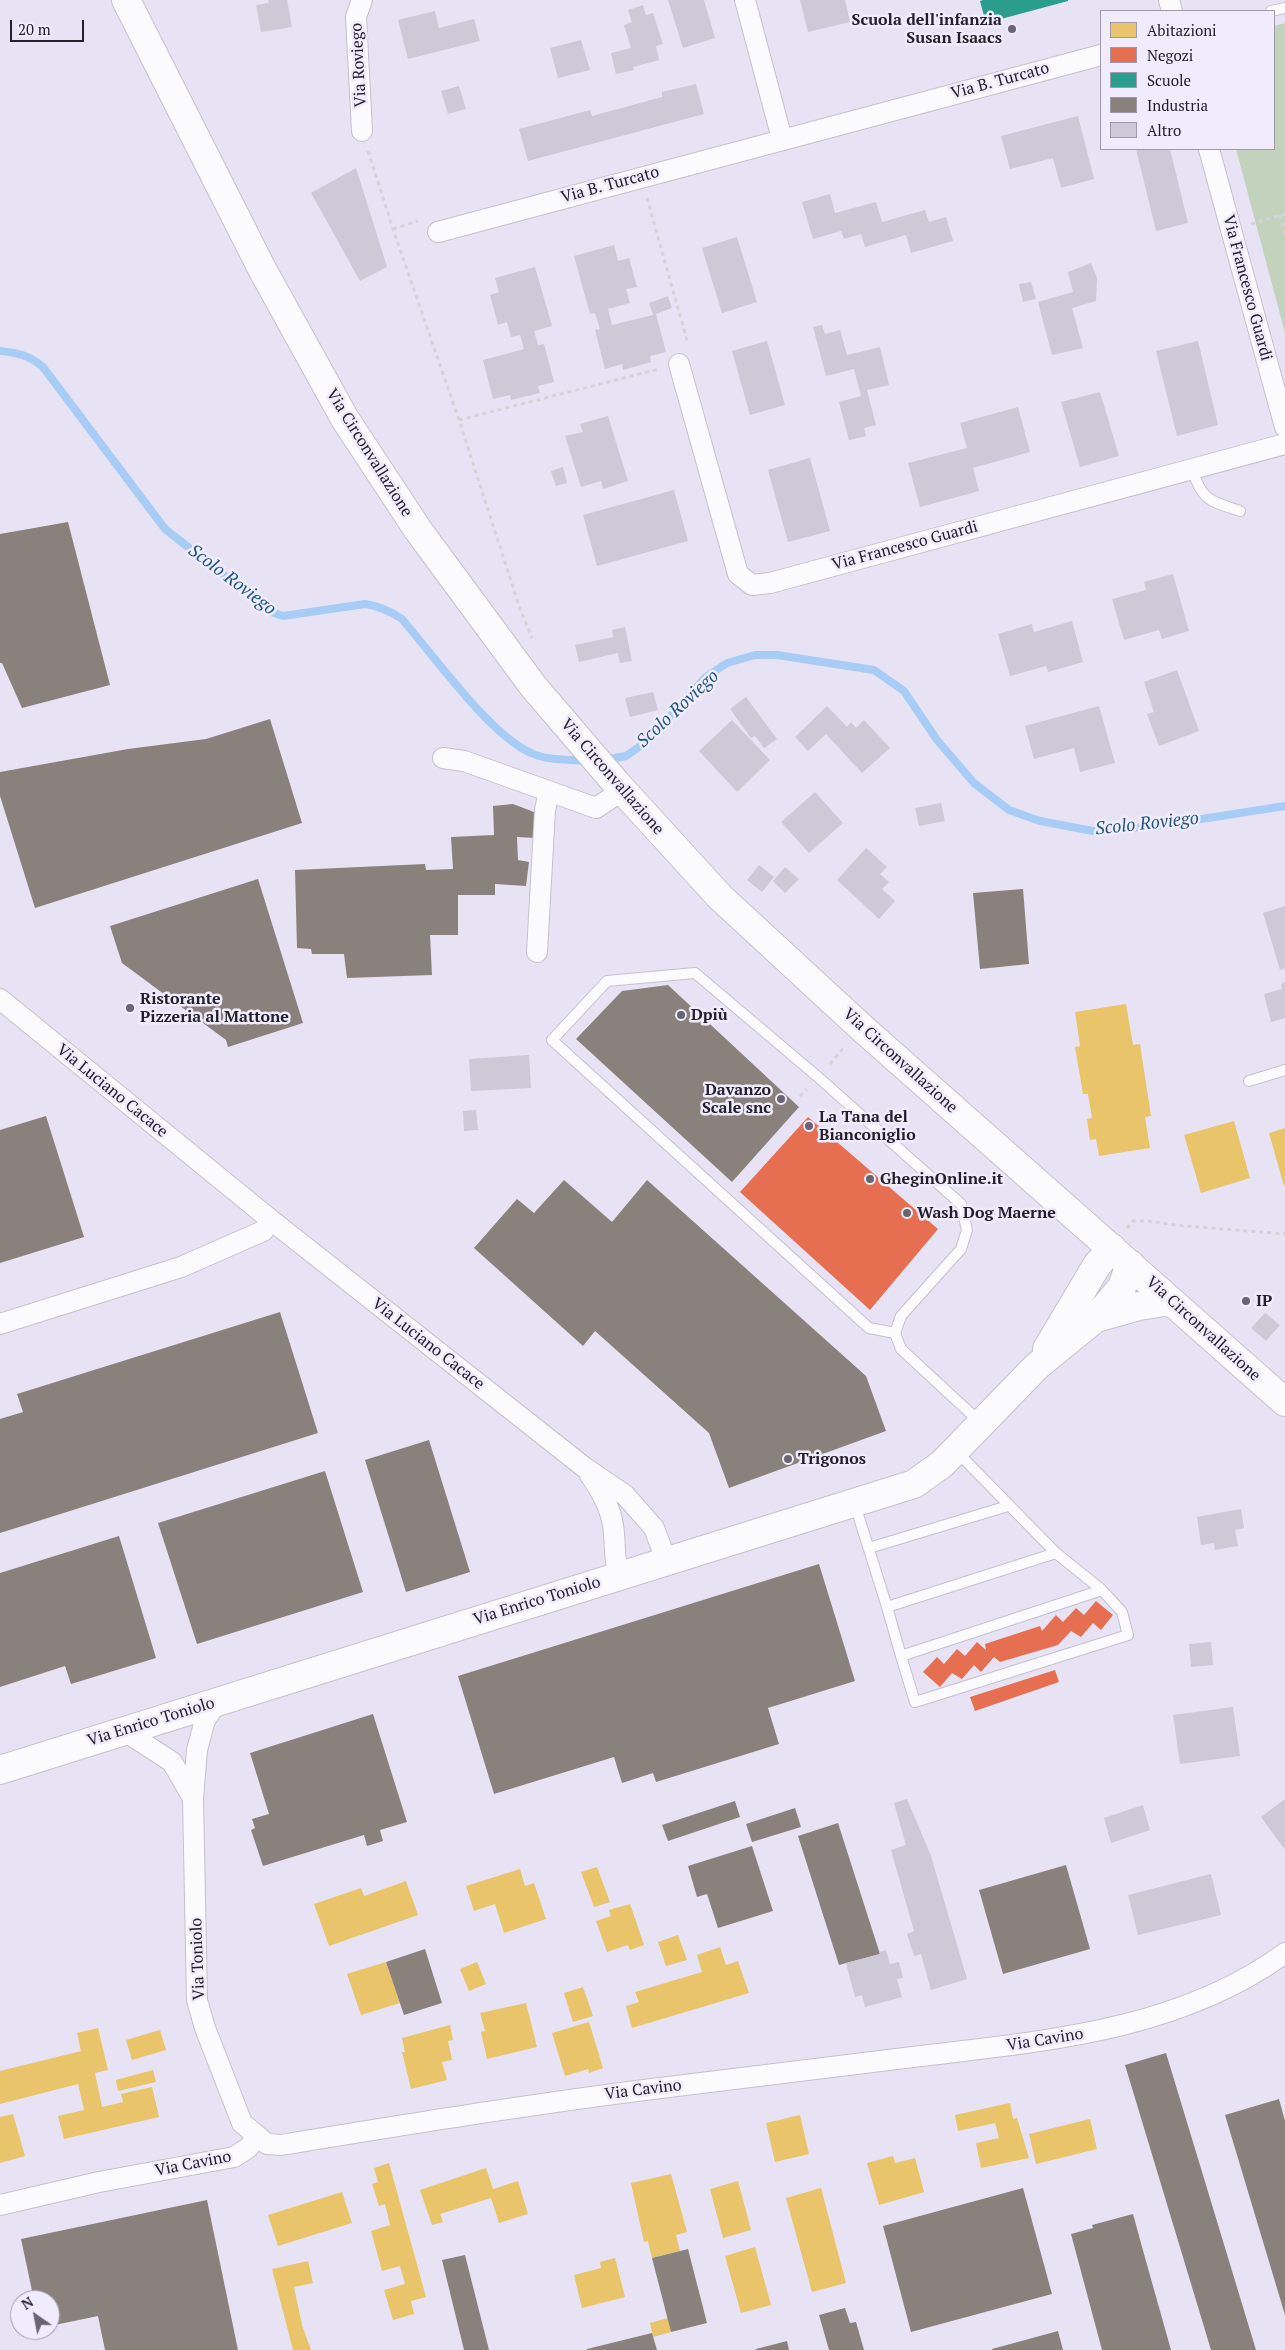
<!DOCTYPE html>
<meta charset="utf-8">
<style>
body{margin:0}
#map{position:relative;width:1285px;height:2350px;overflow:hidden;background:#e7e3f4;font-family:"PT Serif",serif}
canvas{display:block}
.legend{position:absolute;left:1100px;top:10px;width:175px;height:140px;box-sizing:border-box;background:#f0ecfd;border:1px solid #9e9aa9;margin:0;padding:6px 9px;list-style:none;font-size:15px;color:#23202b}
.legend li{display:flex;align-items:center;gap:10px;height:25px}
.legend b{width:25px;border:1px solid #9e9aa9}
.north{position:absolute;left:10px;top:2290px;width:50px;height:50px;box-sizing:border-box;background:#f0ecfd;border:1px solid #9e9aa9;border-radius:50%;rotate:327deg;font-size:14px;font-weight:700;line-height:20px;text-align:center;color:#23202b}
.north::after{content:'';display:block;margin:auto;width:18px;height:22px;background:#686471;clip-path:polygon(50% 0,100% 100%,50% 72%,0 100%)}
.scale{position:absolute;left:10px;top:20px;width:74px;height:22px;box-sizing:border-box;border:2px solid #23202b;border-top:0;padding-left:6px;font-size:15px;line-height:18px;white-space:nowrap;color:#23202b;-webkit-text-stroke:4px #f0ecfd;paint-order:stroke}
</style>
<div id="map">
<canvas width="1285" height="2350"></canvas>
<ul class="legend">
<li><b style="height:14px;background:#e9c46a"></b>Abitazioni</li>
<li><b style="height:14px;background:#e76f51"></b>Negozi</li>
<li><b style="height:14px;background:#2a9d8f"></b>Scuole</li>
<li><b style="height:14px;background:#8a817c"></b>Industria</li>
<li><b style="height:14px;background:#cdc9d6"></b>Altro</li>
</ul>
<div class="north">N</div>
<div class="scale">20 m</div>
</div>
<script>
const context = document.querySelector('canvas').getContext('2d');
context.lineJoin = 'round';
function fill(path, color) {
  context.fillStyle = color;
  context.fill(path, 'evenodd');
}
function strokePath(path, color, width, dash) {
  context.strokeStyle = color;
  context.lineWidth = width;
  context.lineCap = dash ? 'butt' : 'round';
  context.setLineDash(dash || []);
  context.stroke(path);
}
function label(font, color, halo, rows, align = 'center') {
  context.font = font + ' "PT Serif",serif';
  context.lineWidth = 5;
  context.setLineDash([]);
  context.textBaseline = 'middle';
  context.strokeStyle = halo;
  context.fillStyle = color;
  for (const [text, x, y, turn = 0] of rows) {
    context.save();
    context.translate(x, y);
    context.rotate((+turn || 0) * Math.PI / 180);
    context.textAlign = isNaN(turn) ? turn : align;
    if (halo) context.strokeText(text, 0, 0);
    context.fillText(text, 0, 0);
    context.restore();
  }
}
const green = new Path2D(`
 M 1285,23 L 1285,333 L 1236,149 L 1274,149 L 1274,26 Z`);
const homes = new Path2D(`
 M 1126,1004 L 1133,1045 L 1140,1044 L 1151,1116 L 1145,1117 L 1150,1148 L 1099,1156 L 1096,1139 L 1090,1140 L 1087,1119 L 1092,1118 L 1088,1094 L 1083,1094 L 1075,1047 L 1080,1046 L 1075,1012 Z
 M 1234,1121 L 1250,1178 L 1201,1193 L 1184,1135 Z
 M 1285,1128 L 1285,1186 L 1284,1186 L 1269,1133 Z
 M 597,1867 L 610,1902 L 594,1907 L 581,1872 Z
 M 520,1869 L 525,1886 L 534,1883 L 546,1919 L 504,1933 L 495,1904 L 474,1911 L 466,1886 Z
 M 406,1881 L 418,1915 L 329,1946 L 314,1904 L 361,1888 L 364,1896 Z
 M 630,1904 L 644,1945 L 630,1950 L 628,1945 L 607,1952 L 596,1921 L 611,1916 L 609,1910 Z
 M 678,1935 L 687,1960 L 666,1966 L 658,1942 Z
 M 720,1947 L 726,1965 L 738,1961 L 749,1993 L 632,2028 L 626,2006 L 639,2002 L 635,1992 L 702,1972 L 697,1955 Z
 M 386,1962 L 400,2003 L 361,2015 L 347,1974 Z
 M 477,1962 L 486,1984 L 469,1991 L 460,1969 Z
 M 583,1987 L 593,2016 L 573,2022 L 564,1993 Z
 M 526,2003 L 537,2047 L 487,2059 L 481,2032 L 485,2031 L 480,2013 Z
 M 589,2022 L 603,2068 L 589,2073 L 588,2069 L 565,2076 L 552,2033 Z
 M 450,2025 L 453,2040 L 448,2041 L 452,2060 L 442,2062 L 447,2080 L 411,2089 L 402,2052 L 405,2052 L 402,2038 Z
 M 98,2028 L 108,2070 L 95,2073 L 102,2107 L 123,2102 L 121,2094 L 152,2087 L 159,2117 L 64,2139 L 58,2116 L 84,2110 L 78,2084 L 0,2104 L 0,2071 L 81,2051 L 77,2033 Z
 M 160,2030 L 166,2050 L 132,2060 L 126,2040 Z
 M 153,2070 L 156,2082 L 118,2091 L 116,2080 Z
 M 1010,2103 L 1013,2119 L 1017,2118 L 1029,2158 L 981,2168 L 976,2143 L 999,2138 L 995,2123 L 958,2131 L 955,2115 Z
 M 13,2114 L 25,2156 L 0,2163 L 0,2117 Z
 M 800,2115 L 809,2154 L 775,2162 L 766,2123 Z
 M 1090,2119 L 1097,2149 L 1036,2164 L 1029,2134 Z
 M 893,2156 L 895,2163 L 915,2158 L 924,2192 L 879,2205 L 867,2163 Z
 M 389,2163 L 426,2297 L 411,2301 L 414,2314 L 393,2320 L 384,2290 L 405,2284 L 400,2266 L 382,2271 L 371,2231 L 390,2225 L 385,2204 L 379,2206 L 372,2184 L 378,2182 L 374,2168 Z
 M 486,2168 L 493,2189 L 518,2181 L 528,2214 L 499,2223 L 491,2198 L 440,2214 L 443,2222 L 432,2225 L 420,2190 Z
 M 671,2174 L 687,2232 L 676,2235 L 680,2251 L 652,2258 L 648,2241 L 644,2242 L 631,2183 Z
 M 738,2181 L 751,2230 L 723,2238 L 710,2189 Z
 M 821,2188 L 846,2283 L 812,2292 L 786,2198 Z
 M 342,2192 L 352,2223 L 278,2246 L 268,2215 Z
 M 755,2247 L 771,2305 L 741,2313 L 725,2256 Z
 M 615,2258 L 625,2297 L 582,2308 L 574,2275 L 601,2268 L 600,2262 Z
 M 308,2261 L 313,2283 L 294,2287 L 302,2325 L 311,2350 L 293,2350 L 272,2269 Z
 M 668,2318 L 671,2332 L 653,2337 L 650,2323 Z`);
const shops = new Path2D(`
 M 808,1117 L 938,1229 L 870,1310 L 740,1192 Z
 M 1096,1601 L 1113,1615 L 1101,1630 L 1093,1623 L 1081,1637 L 1071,1631 L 1058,1645 L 1000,1662 L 994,1657 L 981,1672 L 974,1665 L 962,1679 L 952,1673 L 940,1687 L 923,1672 L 937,1657 L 944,1664 L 957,1649 L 965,1656 L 977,1642 L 986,1650 L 985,1644 L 1040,1626 L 1042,1631 L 1056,1615 L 1063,1622 L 1076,1608 L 1084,1615 Z
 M 1055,1670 L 1059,1682 L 975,1711 L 970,1697 Z`);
const schools = new Path2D(`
 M 983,0 L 1068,0 L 1068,1 L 986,23 L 980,1 Z`);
const industry = new Path2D(`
 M 68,522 L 110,685 L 22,708 L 2,663 L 0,663 L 0,534 Z
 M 270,719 L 302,823 L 35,908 L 0,796 L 0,772 L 128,749 L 206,739 Z
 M 513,804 L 534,812 L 536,838 L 517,837 L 518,860 L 529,862 L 526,886 L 495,884 L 495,895 L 458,895 L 458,935 L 430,935 L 432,975 L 347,978 L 344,954 L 312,954 L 311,949 L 297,948 L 295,870 L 425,864 L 426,870 L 453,869 L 451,837 L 494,835 L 493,806 Z
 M 258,879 L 303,1023 L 228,1047 L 226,1040 L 122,963 L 110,926 Z
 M 1023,889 L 1029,964 L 980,969 L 973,893 Z
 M 668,985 L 799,1107 L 732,1182 L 576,1039 L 622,991 Z
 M 46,1116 L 84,1237 L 0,1263 L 0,1130 Z
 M 564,1180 L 612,1222 L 647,1180 L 866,1376 L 886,1431 L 729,1488 L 709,1433 L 595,1331 L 583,1346 L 474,1248 L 517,1199 L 534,1213 Z
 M 280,1312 L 318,1433 L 0,1533 L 0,1419 L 23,1412 L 17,1394 Z
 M 429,1440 L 470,1572 L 406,1592 L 365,1460 Z
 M 325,1471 L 363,1592 L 197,1644 L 158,1523 Z
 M 119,1536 L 156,1658 L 71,1684 L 65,1666 L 0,1687 L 0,1573 Z
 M 819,1564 L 855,1681 L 768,1708 L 779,1744 L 656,1782 L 653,1773 L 622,1783 L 614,1757 L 494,1794 L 458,1676 Z
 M 373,1714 L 407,1822 L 380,1830 L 383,1841 L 367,1846 L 364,1835 L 263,1866 L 251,1830 L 255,1828 L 252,1819 L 269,1814 L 250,1753 Z
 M 735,1801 L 740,1817 L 668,1841 L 662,1825 Z
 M 795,1808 L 801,1827 L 752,1842 L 746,1824 Z
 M 838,1823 L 880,1954 L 839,1965 L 798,1836 Z
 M 752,1846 L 773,1911 L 718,1928 L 707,1894 L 697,1897 L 688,1866 Z
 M 1066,1865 L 1090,1949 L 1003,1974 L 979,1890 Z
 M 425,1949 L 442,2003 L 404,2015 L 386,1962 Z
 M 1166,2053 L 1256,2350 L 1211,2350 L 1125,2065 Z
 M 1279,2099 L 1285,2121 L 1285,2315 L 1225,2115 Z
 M 1023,2188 L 1052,2294 L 911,2332 L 883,2226 Z
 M 207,2200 L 238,2350 L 105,2350 L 98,2316 L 50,2326 L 50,2300 L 34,2300 L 21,2239 Z
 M 1133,2214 L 1144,2254 L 1171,2350 L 1102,2350 L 1071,2234 L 1093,2228 L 1092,2225 Z
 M 688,2249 L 707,2323 L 671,2332 L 652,2258 Z
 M 465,2255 L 489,2350 L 464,2350 L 442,2260 Z
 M 845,2308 L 850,2323 L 856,2322 L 864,2350 L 829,2350 L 819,2315 Z
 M 1058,2331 L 1063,2350 L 992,2350 L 992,2349 Z
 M 652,2333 L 657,2350 L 587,2350 L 587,2349 Z
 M 787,2341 L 789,2350 L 756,2350 L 756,2349 Z`);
const stream = new Path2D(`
 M 0,351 C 18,353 29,355 43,367 L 165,529 L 271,612 L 283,616 L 365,604 C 379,606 390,611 402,619 C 433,655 490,735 531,753 C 548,761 569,759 587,761
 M 603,760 L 626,756 L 649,740 L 706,677 L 727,663 L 755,655 L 777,655 L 874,670 L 904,691 L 937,740 L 974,783 L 1009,810 L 1040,821 L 1093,831 L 1157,826 L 1285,806`);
const building = new Path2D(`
 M 268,0 L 287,0 L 292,27 L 261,32 L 256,5 L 269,3 Z
 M 668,0 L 704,0 L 715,38 L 683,48 Z
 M 800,0 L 845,0 L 850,22 L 808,32 Z
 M 643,5 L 646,15 L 653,13 L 663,44 L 656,46 L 659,60 L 633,67 L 634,70 L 616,74 L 611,53 L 631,48 L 624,25 L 632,22 L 628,10 Z
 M 435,11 L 439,28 L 474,19 L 480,41 L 408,59 L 398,20 Z
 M 581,40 L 590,70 L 558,78 L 550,48 Z
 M 696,84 L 704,114 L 528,161 L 519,129 L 590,110 L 592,116 L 662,97 L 662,92 Z
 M 459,86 L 466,109 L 448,114 L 441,91 Z
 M 1078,116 L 1094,179 L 1061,188 L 1053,158 L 1010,169 L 1001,136 Z
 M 1136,149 L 1170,149 L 1188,223 L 1156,231 Z
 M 356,168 L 387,267 L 360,281 L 311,193 Z
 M 830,194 L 835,213 L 876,202 L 882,222 L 925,210 L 929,222 L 946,217 L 953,241 L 911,253 L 906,235 L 865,247 L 861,234 L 844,239 L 841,231 L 813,239 L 802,202 Z
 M 737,237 L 757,302 L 722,313 L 702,248 Z
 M 614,245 L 618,261 L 629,258 L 637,287 L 626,289 L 630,303 L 608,309 L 612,325 L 653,315 L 649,303 L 668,296 L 672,308 L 656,314 L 666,352 L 650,356 L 651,362 L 623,370 L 622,364 L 605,369 L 595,330 L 600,329 L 595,313 L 590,314 L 574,256 Z
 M 1091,263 L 1097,278 L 1096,301 L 1072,308 L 1083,348 L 1052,355 L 1038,302 L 1073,292 L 1068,272 Z
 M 535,267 L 552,326 L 534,331 L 538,345 L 544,344 L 554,382 L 538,386 L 540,393 L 511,400 L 510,395 L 493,399 L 483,360 L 524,349 L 520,335 L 511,337 L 507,322 L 498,325 L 490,295 L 499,292 L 495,278 Z
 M 1031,282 L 1036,299 L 1023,302 L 1019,284 Z
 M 822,325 L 825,334 L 840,330 L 847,355 L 880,347 L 889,385 L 867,390 L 876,425 L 864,428 L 866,436 L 849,440 L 839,402 L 861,396 L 854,369 L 826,376 L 813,327 Z
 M 767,341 L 785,405 L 750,415 L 732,351 Z
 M 1198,341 L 1218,425 L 1177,436 L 1156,351 Z
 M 1100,392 L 1119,456 L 1080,467 L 1061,402 Z
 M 1018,407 L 1030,452 L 973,468 L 979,491 L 920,507 L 908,463 L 967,448 L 960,423 Z
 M 608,416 L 628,481 L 603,489 L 601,481 L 581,487 L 565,436 L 583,432 L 580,424 Z
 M 810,458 L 830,531 L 788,542 L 768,470 Z
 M 563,467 L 567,483 L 556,486 L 551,471 Z
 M 674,490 L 688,541 L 597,566 L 583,515 Z
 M 1173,574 L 1189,631 L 1162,639 L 1159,630 L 1124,640 L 1112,599 L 1146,590 L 1144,582 Z
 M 1072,621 L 1083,662 L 1048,672 L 1046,666 L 1010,676 L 998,634 L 1032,624 L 1034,632 Z
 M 625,627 L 632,661 L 620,663 L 618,653 L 579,662 L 575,645 L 613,637 L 612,630 Z
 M 1177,670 L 1199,731 L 1159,746 L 1147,714 L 1154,712 L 1144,682 Z
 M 653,692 L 658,710 L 630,717 L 625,698 Z
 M 746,697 L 777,739 L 764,748 L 755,736 L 751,738 L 730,709 Z
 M 827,706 L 847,727 L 851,722 L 856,728 L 864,720 L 890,748 L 862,773 L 826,734 L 808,751 L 795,737 Z
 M 1099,706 L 1115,763 L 1080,772 L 1074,748 L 1034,759 L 1025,726 Z
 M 732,720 L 770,760 L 737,792 L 699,751 Z
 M 815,792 L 843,823 L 809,853 L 781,822 Z
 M 941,803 L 945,821 L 919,826 L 915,808 Z
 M 866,848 L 887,867 L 880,874 L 889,882 L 882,889 L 895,901 L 879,919 L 837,880 Z
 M 759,865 L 774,877 L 762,892 L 747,880 Z
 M 785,867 L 799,879 L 785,893 L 773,881 Z
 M 1285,906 L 1285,968 L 1280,970 L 1263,913 Z
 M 1285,982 L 1285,1018 L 1271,1022 L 1264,994 L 1282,989 L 1281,984 Z
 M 529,1055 L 531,1088 L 471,1091 L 469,1059 Z
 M 476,1110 L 478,1130 L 464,1131 L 463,1111 Z
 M 1265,1313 L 1280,1325 L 1266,1341 L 1251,1328 Z
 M 1241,1509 L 1244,1528 L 1235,1530 L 1238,1546 L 1215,1550 L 1214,1543 L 1201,1545 L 1197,1517 Z
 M 1211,1642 L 1213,1665 L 1191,1667 L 1189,1644 Z
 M 1233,1707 L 1240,1756 L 1180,1764 L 1173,1715 Z
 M 907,1799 L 931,1856 L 967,1979 L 931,1990 L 921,1954 L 914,1956 L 907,1934 L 914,1931 L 891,1850 L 906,1845 L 894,1803 Z
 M 1285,1799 L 1285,1850 L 1261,1817 Z
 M 1143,1805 L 1150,1830 L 1111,1843 L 1104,1818 Z
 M 1211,1874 L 1221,1915 L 1138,1935 L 1128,1895 Z
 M 886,1950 L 890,1964 L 899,1962 L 903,1978 L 897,1979 L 902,1997 L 865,2007 L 862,1995 L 855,1997 L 846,1963 L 880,1954 L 879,1952 Z`);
const path = new Path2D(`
 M 368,151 L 393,229 L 459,420 L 520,609 L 532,638
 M 647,198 L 688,344
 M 1280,215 L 1285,236
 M 1251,224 L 1285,214
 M 393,229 L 418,221
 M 459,420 L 659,369
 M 830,1064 L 845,1046
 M 800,1096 L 807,1089
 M 1127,1228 L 1133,1221 L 1148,1221 L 1175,1225 L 1285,1234`);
const lane = new Path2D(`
 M 1271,11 L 1285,8
 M 1192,469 C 1202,501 1210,501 1240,511
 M 1249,1081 L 1285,1070
 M 895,1333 L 869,1328 L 552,1040 L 607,981 L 695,973 L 818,1077 L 961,1204 L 967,1230 L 961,1249 L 901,1316 L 895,1333 L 901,1349 L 981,1423
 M 855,1505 L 887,1607 L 1056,1553 L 956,1451
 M 869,1548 L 1008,1506
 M 887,1607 L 901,1656 L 1102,1590 L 1056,1553
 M 901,1656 L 915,1702 L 1128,1635 L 1122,1612 L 1102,1590`);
const street = new Path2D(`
 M 745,0 L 782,139
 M 1169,0 L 1172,11
 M 362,131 L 356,17 L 362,0
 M 1209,149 L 1285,427
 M 438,232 L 1101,55
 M 679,364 L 738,574 L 752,585 L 770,583 L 1285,444
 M 443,758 L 464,761 L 596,808 L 623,790
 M 537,952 L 545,810 L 549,792
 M 0,999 L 271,1220 L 584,1467 L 625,1495 L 654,1528 L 666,1560
 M 0,1324 L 181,1267 L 263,1231 L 271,1220
 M 590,1475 C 600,1490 610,1506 613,1525 C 616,1544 613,1556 619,1576
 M 218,1701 L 205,1720 L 197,1750 L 193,1798 L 197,2000 L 205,2028 L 242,2123 L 267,2144 L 281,2145 C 416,2123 550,2101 685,2085 C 764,2075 843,2066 921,2056 C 1046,2041 1180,2030 1285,1953
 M 123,1730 L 172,1762 L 193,1798
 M 0,2205 L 99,2182 L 234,2157 L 248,2148 L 257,2137`);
const secondary = new Path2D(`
 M 126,0 L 262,269 L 345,419 L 418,530 L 533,686 L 616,783 L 720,897 L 862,1028 L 1285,1402
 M 1096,1318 L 1139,1306 L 1171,1301
 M 1047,1349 L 1097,1265 L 1112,1248
 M 0,1770 L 914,1484 L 942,1464 L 1036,1367 L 1096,1318 L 1122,1287 L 1130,1264`);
const markers = [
 [1012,29,5,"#686471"],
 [130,1008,5,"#686471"],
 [681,1015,5,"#686471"],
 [781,1099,5,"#686471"],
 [809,1126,5,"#686471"],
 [870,1179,5,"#686471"],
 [907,1213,5,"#686471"],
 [1246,1301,5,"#686471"],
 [788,1459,5,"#686471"]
];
const poiNames = [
 ["Scuola dell'infanzia",1002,20,"right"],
 ["Susan Isaacs",1002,38,"right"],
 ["Ristorante",140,999],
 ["Pizzeria al Mattone",140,1017],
 ["Dpiù",691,1015],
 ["Davanzo",771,1090,"right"],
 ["Scale snc",771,1108,"right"],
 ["La Tana del",819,1117],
 ["Bianconiglio",819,1135],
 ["GheginOnline.it",880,1179],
 ["Wash Dog Maerne",917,1213],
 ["IP",1256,1301],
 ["Trigonos",798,1459]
];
const streetNames = [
 ["Via Roviego",359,65,-93],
 ["Via B. Turcato",1000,81,-15],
 ["Via B. Turcato",610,185,-15],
 ["Via Francesco Guardi",1247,288,75],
 ["Via Circonvallazione",369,453,58],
 ["Via Francesco Guardi",905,546,-15],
 ["Via Circonvallazione",612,777,49],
 ["Via Circonvallazione",900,1061,42],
 ["Via Luciano Cacace",112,1091,39],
 ["Via Circonvallazione",1203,1329,42],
 ["Via Luciano Cacace",428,1344,38],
 ["Via Enrico Toniolo",537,1601,-17],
 ["Via Enrico Toniolo",151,1722,-17],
 ["Via Toniolo",198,1959,-92],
 ["Via Cavino",1045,2040,-9],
 ["Via Cavino",643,2090,-7],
 ["Via Cavino",193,2164,-11]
];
const waterNames = [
 ["Scolo Roviego",232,580,37],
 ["Scolo Roviego",678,709,-43],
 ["Scolo Roviego",1147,824,-6]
];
fill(green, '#c2d2bc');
fill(homes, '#e9c46a');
fill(shops, '#e76f51');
fill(schools, '#2a9d8f');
fill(industry, '#8a817c');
strokePath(stream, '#a7cdf7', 8);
fill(building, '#cdc9d6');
strokePath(lane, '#c4c1ce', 12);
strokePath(street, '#c4c1ce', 22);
strokePath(secondary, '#c4c1ce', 30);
strokePath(path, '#d4d4d8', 3, [4, 4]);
strokePath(lane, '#fbfbfd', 10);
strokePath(street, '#fbfbfd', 20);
strokePath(secondary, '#fbfbfd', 28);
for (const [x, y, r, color] of markers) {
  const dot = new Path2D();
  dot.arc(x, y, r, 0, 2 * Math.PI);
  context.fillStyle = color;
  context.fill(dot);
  strokePath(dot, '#f0ecfd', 2);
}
label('bold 16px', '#23202b', '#f0ecfd', poiNames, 'left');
label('16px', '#23202b', '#f0ecfd', streetNames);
label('italic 18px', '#1e5688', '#f0ecfd', waterNames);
</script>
